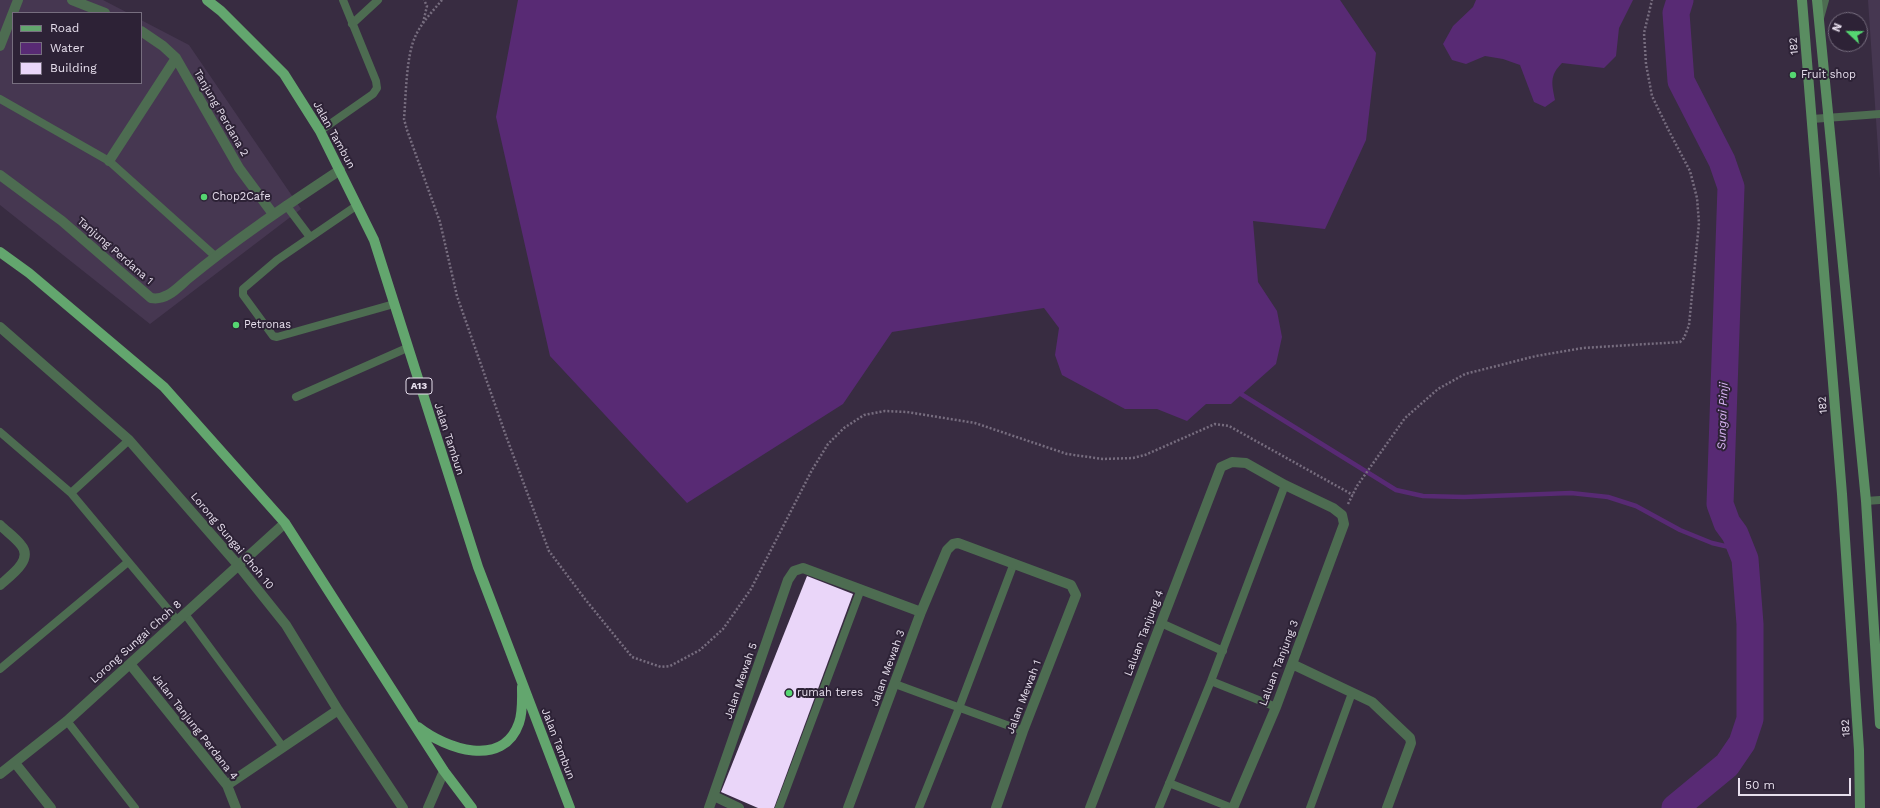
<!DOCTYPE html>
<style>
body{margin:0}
#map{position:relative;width:1880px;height:808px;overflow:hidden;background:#382c41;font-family:"Work Sans",sans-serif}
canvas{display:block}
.legend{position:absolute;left:12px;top:12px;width:130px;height:72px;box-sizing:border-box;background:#2d2236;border:1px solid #776e7f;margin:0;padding:5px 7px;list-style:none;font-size:12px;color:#e7dfed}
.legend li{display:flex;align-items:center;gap:8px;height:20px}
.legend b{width:20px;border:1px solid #776e7f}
.north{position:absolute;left:1828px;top:12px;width:40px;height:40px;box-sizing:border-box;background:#2d2236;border:1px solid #776e7f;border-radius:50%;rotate:292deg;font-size:11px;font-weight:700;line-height:16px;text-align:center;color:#e7dfed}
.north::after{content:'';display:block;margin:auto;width:14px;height:18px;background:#55d671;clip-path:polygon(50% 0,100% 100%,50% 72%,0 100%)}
.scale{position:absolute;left:1738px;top:778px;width:113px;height:18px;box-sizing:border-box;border:2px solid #e7dfed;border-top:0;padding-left:5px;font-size:12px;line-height:14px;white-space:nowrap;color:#e7dfed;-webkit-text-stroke:3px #2d2236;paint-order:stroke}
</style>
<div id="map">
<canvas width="1880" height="808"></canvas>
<ul class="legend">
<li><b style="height:5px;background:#63a66e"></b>Road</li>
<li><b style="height:11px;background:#582a74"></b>Water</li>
<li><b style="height:11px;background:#ead6f9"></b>Building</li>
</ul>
<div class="north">N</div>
<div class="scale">50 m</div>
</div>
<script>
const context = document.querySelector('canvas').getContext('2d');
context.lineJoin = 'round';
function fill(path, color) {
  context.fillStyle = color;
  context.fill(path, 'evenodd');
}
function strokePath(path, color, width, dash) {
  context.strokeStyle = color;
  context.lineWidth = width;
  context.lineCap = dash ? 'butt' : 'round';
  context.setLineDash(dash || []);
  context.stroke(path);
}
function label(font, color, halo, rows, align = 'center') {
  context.font = font + ' "Work Sans",sans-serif';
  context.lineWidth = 4;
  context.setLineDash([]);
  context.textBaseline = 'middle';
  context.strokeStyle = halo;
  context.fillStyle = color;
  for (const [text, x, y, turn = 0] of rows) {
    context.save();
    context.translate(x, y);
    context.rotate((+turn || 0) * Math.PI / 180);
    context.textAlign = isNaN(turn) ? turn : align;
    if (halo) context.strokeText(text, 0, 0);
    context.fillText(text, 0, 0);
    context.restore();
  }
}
const built = new Path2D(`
 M 0,0 L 103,0 L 128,13 L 13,13 L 13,83 L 141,83 L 141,20 L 189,45 L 301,209 L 150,324 L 0,205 Z
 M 1868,0 L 1880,0 L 1880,179 Z`);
const water = new Path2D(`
 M 518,0 L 1340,0 L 1376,53 L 1366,140 L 1325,229 L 1253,221 L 1258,282 L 1277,311 L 1282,337 L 1276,364 L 1231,404 L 1206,404 L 1187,421 L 1157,409 L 1125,409 L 1062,375 L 1055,355 L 1059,328 L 1044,308 L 892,332 L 843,404 L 687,503 L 550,356 L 496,117 Z
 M 1476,0 L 1633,0 L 1619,28 L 1616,56 L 1604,68 L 1562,63 C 1549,76 1552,84 1555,100 L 1545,107 L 1534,102 L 1520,65 L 1503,59 L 1485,56 L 1466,64 L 1452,60 L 1443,44 L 1453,26 L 1473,7 Z`);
const stream = new Path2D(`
 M 1241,394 L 1396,490 L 1423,496 L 1464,497 L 1571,493 L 1608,497 L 1636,506 L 1680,530 L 1712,543 L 1742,550`);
const river = new Path2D(`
 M 1675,808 L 1727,765 L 1742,743 L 1750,719 L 1750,624 L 1745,559 L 1735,534 L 1727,523 L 1720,504 L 1731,187 L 1722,161 L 1681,81 L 1676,13 L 1680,0`);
const building = new Path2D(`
 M 807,576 L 853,594 L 774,808 L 758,808 L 721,792 Z`);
const path = new Path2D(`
 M 442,0 C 433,11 422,22 416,35 C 406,54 406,96 404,119 L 407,130 L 440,222 L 457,296 L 506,436 L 549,551 L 585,599 L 632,657 L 661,667 L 670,666 L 700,650 L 723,629 L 751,589 L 812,470 L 828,444 L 844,428 L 864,415 L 885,411 L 907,412 L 975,423 L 1067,454 L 1103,459 L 1133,458 L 1145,455 L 1215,424 L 1229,426 L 1353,495
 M 423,23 L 427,6 L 424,0
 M 1348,504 L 1357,486 L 1405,418 L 1438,389 L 1465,374 L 1536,356 L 1583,348 L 1680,342 L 1684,338 L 1689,325 L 1699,223 L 1697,198 L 1690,171 L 1669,131 L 1652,96 L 1646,64 L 1644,33 L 1652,0`);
const lane = new Path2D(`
 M 352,24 L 378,0
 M 0,99 L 109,161 L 215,256
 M 1812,119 L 1880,114
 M 320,131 L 373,94 L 377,88 L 376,81 L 343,0
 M 286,205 L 310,237
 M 356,206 L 277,260 L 243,289 L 243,295 L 273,336 L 277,337 L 394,304
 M 296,397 L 407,348
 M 0,432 L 71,493 L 177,620
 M 71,493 L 129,440
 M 1866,501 L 1880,500
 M 185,614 L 283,747
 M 1161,623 L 1223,651
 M 0,669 L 128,562
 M 1211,681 L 1276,707
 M 895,684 L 1023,731
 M 67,721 L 135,808
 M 1169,783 L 1232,808
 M 779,808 L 861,589
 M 919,808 L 959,708 L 1014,563
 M 1159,808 L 1211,681 L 1285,485
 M 1310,808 L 1352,693`);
const street = new Path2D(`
 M 72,0 L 105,13
 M 1819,18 L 1824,0
 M 141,31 L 163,46 L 176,58 L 239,168 L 273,214
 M 0,46 L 18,0
 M 109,161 L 176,58
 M 0,175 L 62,221 L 151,298 C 167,301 178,287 189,278 C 237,238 289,204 340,170
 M 0,327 L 129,440 L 238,565 L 286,625 L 338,710 L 403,808
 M 0,525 C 7,532 15,537 21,545 C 34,560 10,576 0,585
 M 130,664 L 227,785 L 236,808
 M 1292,664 L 1372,702 L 1410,738 L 1411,743 L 1387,808
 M 15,763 L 51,808
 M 0,774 L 67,721 L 285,523
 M 227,785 L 338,710
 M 714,796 L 739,808
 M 428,808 L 444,771
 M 709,808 L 788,580 L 794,571 L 803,568 L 921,612
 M 848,808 L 921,612 L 947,550 L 953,544 L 958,543 L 1071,585 L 1076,595 L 1023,731 L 996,808
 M 1090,808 L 1221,467 L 1232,462 L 1246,463 L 1285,485 L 1333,508 L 1342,515 L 1344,524 L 1276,707 L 1233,808`);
const secondary = new Path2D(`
 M 1802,0 L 1842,494 L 1859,750 L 1860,808
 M 1817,0 L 1866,501 L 1880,724`);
const primary = new Path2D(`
 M 207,0 L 221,11 L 284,74 L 320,131 L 374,240 L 478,567 L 570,808
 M 0,252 L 29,273 L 164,387 L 285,523 L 444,771 L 472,808
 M 418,727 C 446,749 503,769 519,723 C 523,712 522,699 522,687`);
const markers = [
 [1793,75,4,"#55d671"],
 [204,197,4,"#55d671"],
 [236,325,4,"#55d671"],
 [789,693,4,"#55d671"]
];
const shields = [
 [419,386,26]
];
const shieldNames = [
 ["A13",419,386]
];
const streetNames = [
 ["182",1794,46,-95],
 ["Tanjung Perdana 2",221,113,60],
 ["Jalan Tambun",334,135,61],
 ["Tanjung Perdana 1",115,251,41],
 ["182",1823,405,-95],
 ["Jalan Tambun",449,439,72],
 ["Lorong Sungai Choh 10",232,541,50],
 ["Laluan Tanjung 4",1144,633,-69],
 ["Lorong Sungai Choh 8",136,642,-42],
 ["Laluan Tanjung 3",1279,663,-69],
 ["Jalan Mewah 3",888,668,-70],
 ["Jalan Mewah 5",741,681,-71],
 ["Jalan Mewah 1",1024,697,-69],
 ["Jalan Tanjung Perdana 4",195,727,52],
 ["182",1846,728,-94],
 ["Jalan Tambun",558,744,69]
];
const poiNames = [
 ["Fruit shop",1801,75],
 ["Chop2Cafe",212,197],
 ["Petronas",244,325],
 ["rumah teres",797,693]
];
const waterNames = [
 ["Sungai Pinji",1723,416,-88]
];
fill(built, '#463751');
fill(water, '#582a74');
strokePath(stream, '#582a74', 4.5);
strokePath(river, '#582a74', 27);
fill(building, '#ead6f9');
strokePath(path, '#776d7f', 2.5, [2, 2]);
strokePath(lane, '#4d6c51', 8);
strokePath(street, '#4d6c51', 10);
strokePath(secondary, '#5a8d61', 10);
strokePath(primary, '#63a66e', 10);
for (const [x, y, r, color] of markers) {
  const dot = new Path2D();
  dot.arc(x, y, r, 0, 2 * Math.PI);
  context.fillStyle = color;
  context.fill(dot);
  strokePath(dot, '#2d2236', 1.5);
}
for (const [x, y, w] of shields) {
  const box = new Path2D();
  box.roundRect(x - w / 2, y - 8, w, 16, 3);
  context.fillStyle = '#2d2236';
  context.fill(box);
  strokePath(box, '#e7dfed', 1);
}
label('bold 10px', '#e7dfed', null, shieldNames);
label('11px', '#e7dfed', '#2d2236', streetNames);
label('11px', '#e7dfed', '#2d2236', poiNames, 'left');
label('italic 12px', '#d8b4f3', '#2d2236', waterNames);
</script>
